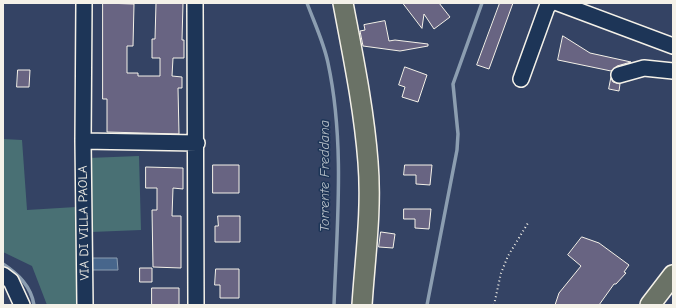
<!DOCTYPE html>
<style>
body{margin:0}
#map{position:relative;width:676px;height:308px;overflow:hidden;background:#344364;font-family:"Comic Neue",sans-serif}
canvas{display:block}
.frame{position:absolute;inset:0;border:4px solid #f4f1e8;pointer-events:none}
</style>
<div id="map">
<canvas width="676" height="308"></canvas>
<div class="frame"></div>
</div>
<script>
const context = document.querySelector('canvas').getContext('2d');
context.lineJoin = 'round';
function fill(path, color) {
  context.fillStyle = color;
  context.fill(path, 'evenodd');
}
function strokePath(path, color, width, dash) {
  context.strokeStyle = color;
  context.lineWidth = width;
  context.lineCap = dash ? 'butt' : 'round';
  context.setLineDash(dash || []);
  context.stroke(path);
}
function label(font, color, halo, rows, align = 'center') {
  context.font = font + ' "Comic Neue",sans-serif';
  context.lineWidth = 3;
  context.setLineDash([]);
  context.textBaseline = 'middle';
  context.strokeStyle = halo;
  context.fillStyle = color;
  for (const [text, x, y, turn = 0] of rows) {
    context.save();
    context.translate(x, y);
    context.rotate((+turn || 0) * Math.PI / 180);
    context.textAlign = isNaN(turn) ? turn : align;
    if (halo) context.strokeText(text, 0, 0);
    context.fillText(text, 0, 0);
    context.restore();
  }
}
const green = new Path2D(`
 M 3,139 L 22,140 L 27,210 L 76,207 L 78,305 L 47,305 L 32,266 L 3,252 Z
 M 139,156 L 141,230 L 91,232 L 88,158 Z`);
const water = new Path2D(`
 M 92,258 L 117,258 L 118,270 L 92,270 Z`);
const stream = new Path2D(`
 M 307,3 C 314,22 324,43 328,63 C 345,142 337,225 334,305
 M 3,264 C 18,274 31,286 34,305
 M 427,305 L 457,150 L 458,134 L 453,84 L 482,3`);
const building = new Path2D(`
 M 103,3 L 134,4 L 133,46 L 127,46 L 127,73 L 138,73 L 138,76 L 160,76 L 160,58 L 152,58 L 152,39 L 155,39 L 156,3 L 183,3 L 182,40 L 184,40 L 184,58 L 173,58 L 172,76 L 182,77 L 182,88 L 178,88 L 179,134 L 107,132 L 107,99 L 103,99 Z
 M 403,3 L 439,3 L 450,17 L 434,29 L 424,14 L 422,28 Z
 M 500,3 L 513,3 L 489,69 L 477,65 Z
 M 385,21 L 389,41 L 395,40 L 428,44 L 428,46 L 400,51 L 363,46 L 360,31 L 365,30 L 364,25 Z
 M 563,36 L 590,53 L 631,62 L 617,66 L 611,71 L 558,60 Z
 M 405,67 L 427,75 L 418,102 L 402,97 L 405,87 L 399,85 Z
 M 18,70 L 30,70 L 29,87 L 17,87 Z
 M 611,78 L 613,82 L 620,84 L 619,91 L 609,89 Z
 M 213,165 L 239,165 L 239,193 L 213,193 Z
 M 405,165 L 432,165 L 430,185 L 416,184 L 416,175 L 404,175 Z
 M 146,167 L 183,168 L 183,189 L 173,188 L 172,216 L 181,216 L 181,268 L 153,267 L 152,210 L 157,210 L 157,188 L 146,188 Z
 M 404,209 L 431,209 L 429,229 L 415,228 L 415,219 L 404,219 Z
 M 218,216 L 240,216 L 240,242 L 215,242 L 215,226 L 218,226 Z
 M 381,232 L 395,234 L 393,248 L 379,247 Z
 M 582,237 L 599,243 L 629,265 L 624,272 L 626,273 L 616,284 L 614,284 L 599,305 L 555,305 L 559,293 L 581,266 L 568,255 Z
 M 140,268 L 152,268 L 152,282 L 140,282 Z
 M 216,269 L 239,269 L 239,298 L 220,298 L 220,285 L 215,285 Z
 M 152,288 L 179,288 L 179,305 L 152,305 Z`);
const path = new Path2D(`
 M 494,305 L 501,273 L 508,256 L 528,223`);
const minor = new Path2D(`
 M 84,3 L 83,141 L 85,305
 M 195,3 L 196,305
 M 558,3 L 673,46
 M 619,75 L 644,68 L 673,71
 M 521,79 L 547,7 L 551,3
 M 83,141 L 197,143
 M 3,275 L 11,281 L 22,305`);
const major = new Path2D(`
 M 343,3 C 353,56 364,109 368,162 C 372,210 365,258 362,305
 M 650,305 L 673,275`);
const streetNames = [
 ["VIA DI VILLA PAOLA",84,223,-91]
];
const waterNames = [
 ["Torrente Freddana",325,176,-90]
];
fill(green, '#497074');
fill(water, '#47668c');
strokePath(water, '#8c9eb1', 1);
strokePath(stream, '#8c9eb1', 3.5);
fill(building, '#686482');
strokePath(building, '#f4f1e8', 1);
strokePath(minor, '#f4f1e8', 18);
strokePath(major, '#f4f1e8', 22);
strokePath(path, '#f4f1e8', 2, [1, 3]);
strokePath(minor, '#1d3557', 15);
strokePath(major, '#6a7266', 19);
label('13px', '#f4f1e8', '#1d3557', streetNames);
label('italic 14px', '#b7c0c8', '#1d3557', waterNames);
</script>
